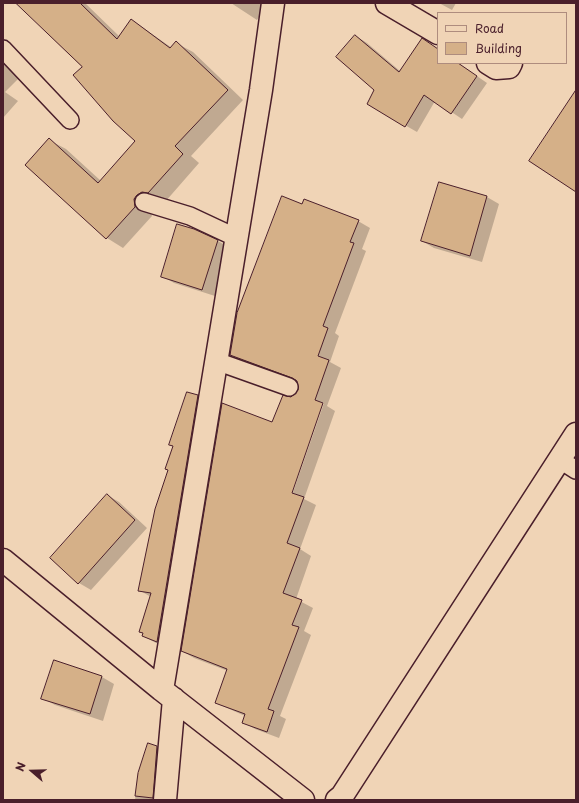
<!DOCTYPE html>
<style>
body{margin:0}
#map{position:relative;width:579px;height:803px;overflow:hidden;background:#f0d4b6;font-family:"Playpen Sans",sans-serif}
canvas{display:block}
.frame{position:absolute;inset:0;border:4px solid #4a1f2b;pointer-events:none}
.legend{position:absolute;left:437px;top:12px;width:130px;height:52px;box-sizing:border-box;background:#f0d4b6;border:1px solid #ae8c7e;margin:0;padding:5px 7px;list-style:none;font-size:12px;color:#4a1f2b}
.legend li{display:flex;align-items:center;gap:8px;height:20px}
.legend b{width:20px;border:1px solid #ae8c7e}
.north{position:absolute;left:12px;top:751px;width:40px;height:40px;-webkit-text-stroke:3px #f0d4b6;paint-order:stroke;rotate:290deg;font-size:11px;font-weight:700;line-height:16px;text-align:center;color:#4a1f2b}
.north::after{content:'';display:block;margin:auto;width:14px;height:18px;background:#4a1f2b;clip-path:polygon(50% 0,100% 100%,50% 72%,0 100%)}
</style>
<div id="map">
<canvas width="579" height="803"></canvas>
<div class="frame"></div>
<ul class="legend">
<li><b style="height:5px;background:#f0d4b6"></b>Road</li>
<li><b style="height:11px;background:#d5b088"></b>Building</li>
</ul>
<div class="north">N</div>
</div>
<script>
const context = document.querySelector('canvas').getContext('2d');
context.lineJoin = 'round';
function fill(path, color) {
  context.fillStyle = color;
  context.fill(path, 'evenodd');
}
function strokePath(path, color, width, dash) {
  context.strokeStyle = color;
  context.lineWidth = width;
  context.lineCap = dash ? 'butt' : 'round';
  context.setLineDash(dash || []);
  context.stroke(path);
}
const shadow = new Path2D(`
 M 17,3 L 85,3 L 120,37 L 132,20 L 172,48 L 176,43 L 193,52 L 243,100 L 191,156 L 199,163 L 165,202 L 150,209 L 152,216 L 123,248 L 107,238 L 26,165 L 49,140 L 66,149 L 101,181 L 137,141 L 84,67 Z
 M 231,3 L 269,3 L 257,20 Z
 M 439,3 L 456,3 L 452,10 Z
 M 356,36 L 367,43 L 400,71 L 438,49 L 438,63 L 458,63 L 487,83 L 462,119 L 435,101 L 417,132 L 368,104 L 376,90 Z
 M 3,53 L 20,77 L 5,92 L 18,101 L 3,118 Z
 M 439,184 L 487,197 L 499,204 L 482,262 L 434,248 L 422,241 Z
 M 303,205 L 358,221 L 370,228 L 362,249 L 366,251 L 335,333 L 339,336 L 330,362 L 341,368 L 327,406 L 335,411 L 304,499 L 316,505 L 300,549 L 311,556 L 296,599 L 313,608 L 304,631 L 311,635 L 280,716 L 286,719 L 279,738 L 255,729 L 243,722 L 245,716 L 216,703 L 228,671 L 194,658 L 182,651 L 273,423 L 292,398 L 300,390 L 298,381 L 243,362 L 231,355 ZM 322,403 L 324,403 L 291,498 L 289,497 Z
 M 218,241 L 230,248 L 215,296 L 174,283 L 162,276 Z
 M 198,396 L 210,403 L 169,648 L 156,643 L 143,636 L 144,634 L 140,631 L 151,597 L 139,590 L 174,446 Z
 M 107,495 L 119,502 L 147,528 L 91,590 L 79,583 Z
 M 54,662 L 102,677 L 114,684 L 103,721 L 55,705 L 42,698 Z
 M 157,747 L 164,751 L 160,800 L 135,800 L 138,776 Z`);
const building = new Path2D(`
 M 16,3 L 80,3 L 117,39 L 131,19 L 170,48 L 176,41 L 228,90 L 175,146 L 183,154 L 148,193 L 142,192 L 137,195 L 134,199 L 135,207 L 106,239 L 25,165 L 49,138 L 98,183 L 135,141 L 113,121 L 73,75 L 82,67 Z
 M 355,35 L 399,72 L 422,38 L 438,49 L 438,63 L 458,63 L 477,76 L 451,114 L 424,95 L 405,127 L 367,104 L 374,90 L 336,57 Z
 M 576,90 L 576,192 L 529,161 Z
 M 439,182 L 487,196 L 470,256 L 421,241 Z
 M 282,196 L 302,204 L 304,199 L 359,220 L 350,242 L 354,243 L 323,326 L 328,328 L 318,356 L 329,360 L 315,400 L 323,403 L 292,493 L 304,497 L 287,543 L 300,548 L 283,593 L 302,600 L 292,625 L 299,627 L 268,709 L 274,711 L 267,732 L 242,723 L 245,714 L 215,703 L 227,669 L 181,651 L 222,403 L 272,422 L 283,395 L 291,397 L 298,390 L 297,381 L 292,378 L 230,355 L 237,313 Z
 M 177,224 L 194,229 L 218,240 L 202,290 L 161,277 Z
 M 187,392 L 198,395 L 157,642 L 142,636 L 143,633 L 139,632 L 151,593 L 138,591 L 155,509 L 168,470 L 165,469 L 173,446 L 169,445 Z
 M 107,494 L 135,520 L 78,584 L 50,558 Z
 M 54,660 L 102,676 L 90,714 L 41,699 Z
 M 148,743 L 157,746 L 153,798 L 135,796 L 138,773 Z`);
const service = new Path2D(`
 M 3,49 L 70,120
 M 144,202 L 190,216 L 237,238
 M 216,361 L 289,387
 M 559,459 L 576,470`);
const minor = new Path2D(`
 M 387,3 L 438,33
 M 488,63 L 496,68 L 509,67 L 511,63
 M 3,560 L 162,690 L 303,800
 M 162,690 L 261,90 L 273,3
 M 165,800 L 174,699
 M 337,800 L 342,796 L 576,434`);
fill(shadow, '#0003');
fill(building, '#d5b088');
strokePath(building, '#4a1f2b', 1);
strokePath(service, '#4a1f2b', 20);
strokePath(minor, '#4a1f2b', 25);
strokePath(service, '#f0d4b6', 17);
strokePath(minor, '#f0d4b6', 22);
</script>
